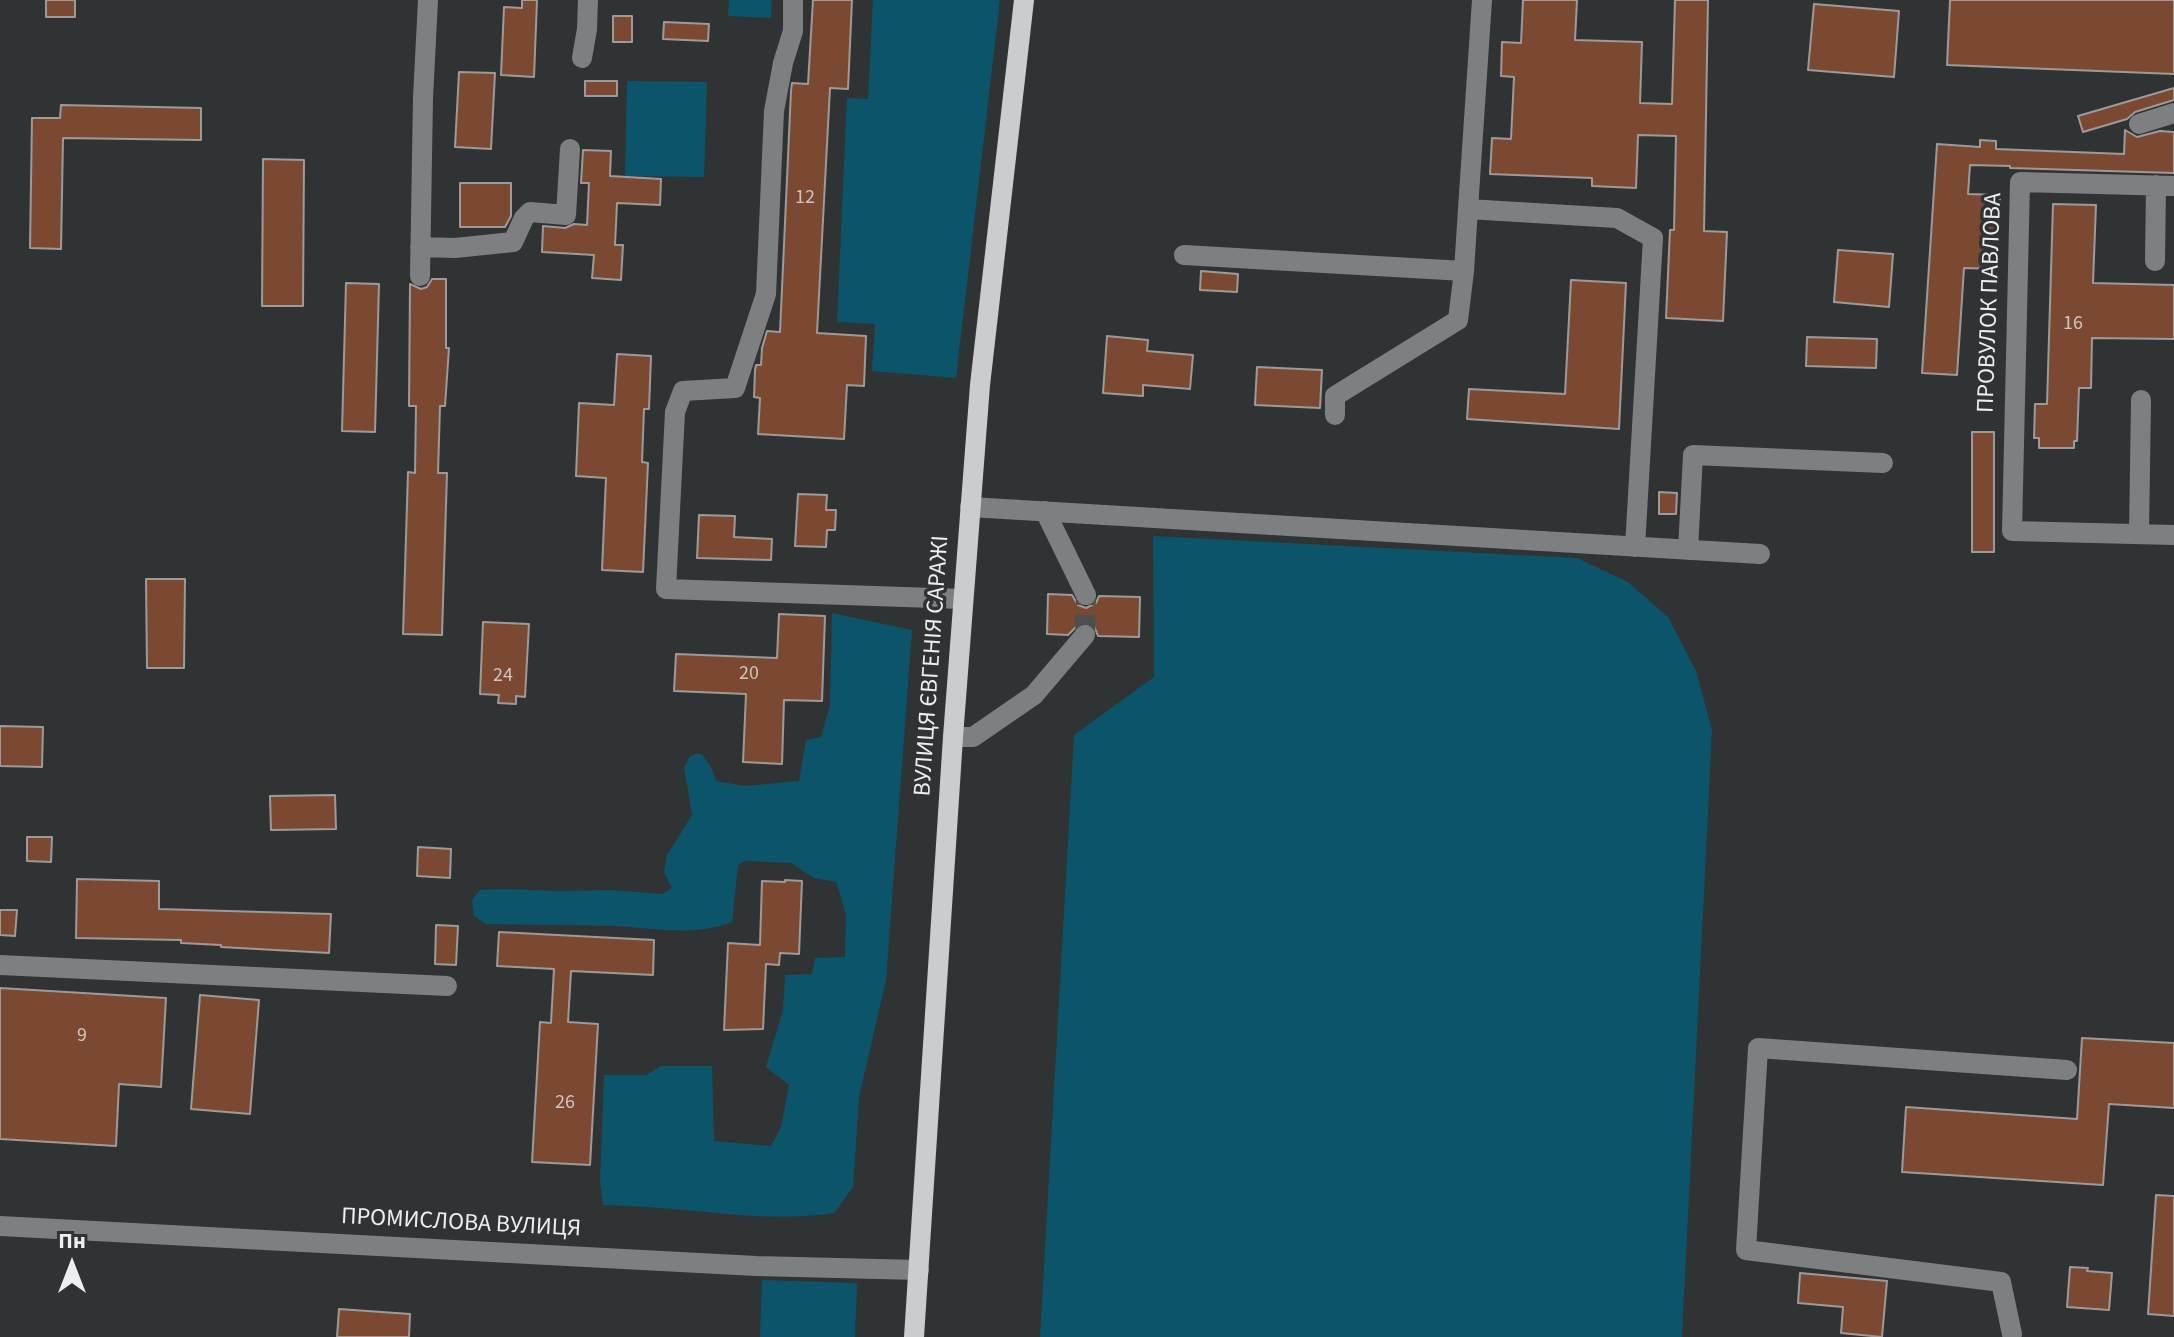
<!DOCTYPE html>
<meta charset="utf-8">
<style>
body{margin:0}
#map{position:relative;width:2174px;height:1337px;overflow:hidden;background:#303334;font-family:"Source Sans 3",sans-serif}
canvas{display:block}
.north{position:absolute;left:32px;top:1225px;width:80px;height:80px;-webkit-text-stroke:6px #303334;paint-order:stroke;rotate:0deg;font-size:22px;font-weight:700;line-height:32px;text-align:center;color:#eceeef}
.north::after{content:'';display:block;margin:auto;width:28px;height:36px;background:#eceeef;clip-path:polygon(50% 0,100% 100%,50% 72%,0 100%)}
</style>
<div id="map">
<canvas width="2174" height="1337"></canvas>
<div class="north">Пн</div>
</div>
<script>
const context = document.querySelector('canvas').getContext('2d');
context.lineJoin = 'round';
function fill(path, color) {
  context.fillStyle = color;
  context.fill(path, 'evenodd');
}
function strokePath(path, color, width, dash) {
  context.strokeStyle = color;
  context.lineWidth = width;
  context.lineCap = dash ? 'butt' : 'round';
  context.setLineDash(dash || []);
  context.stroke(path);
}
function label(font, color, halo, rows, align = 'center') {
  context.font = font + ' "Source Sans 3",sans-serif';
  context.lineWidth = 7;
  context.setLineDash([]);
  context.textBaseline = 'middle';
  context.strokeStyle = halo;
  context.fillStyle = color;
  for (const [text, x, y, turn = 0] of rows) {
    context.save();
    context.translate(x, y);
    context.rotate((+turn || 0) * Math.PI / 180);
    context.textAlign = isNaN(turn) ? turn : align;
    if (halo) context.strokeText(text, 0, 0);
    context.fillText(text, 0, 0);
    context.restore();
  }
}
const green = new Path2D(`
 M 729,0 L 772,0 L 771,18 L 728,16 Z
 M 873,0 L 1000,0 L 956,378 L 872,371 L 875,324 L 837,322 L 847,98 L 868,99 Z
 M 627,81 L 707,82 L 704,177 L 625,176 Z
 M 1153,536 L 1577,558 L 1628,582 L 1668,617 L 1696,671 L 1712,730 L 1682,1337 L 1040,1337 L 1074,735 L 1154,677 Z
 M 832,613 L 912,630 L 886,980 L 859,1097 L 853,1187 L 834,1213 C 776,1222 718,1212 659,1208 C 641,1206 622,1206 603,1205 L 600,1182 L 604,1075 L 646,1075 L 661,1066 L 712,1066 L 714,1141 L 771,1146 L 781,1127 L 789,1085 L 766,1067 L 783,1010 L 785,975 L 812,974 L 815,958 L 845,957 L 846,914 L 836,882 L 814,878 L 791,863 L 745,861 L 738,865 L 732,922 C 694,937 656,928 616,926 C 573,925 530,925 486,924 L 474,916 L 472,900 L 480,890 L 504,889 L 559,891 L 610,890 L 663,894 L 672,888 L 664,872 L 667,855 L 692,815 L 684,767 L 690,756 L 699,753 C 710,762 712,769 716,781 L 745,786 L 799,781 L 806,740 L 821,737 L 830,705 Z
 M 762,1280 L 857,1283 L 855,1337 L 760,1337 Z`);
const building = new Path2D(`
 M 46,0 L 75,0 L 75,17 L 46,17 Z
 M 522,0 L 537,0 L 534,77 L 501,75 L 504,7 L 522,8 Z
 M 813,0 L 852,0 L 848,89 L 830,88 L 817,333 L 866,336 L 864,386 L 847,385 L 844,439 L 758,434 L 760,398 L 754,397 L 755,370 L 756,365 L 761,365 L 762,348 L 767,331 L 780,332 L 791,91 L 792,83 L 808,84 Z
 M 1523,0 L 1577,0 L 1575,40 L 1642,42 L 1640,103 L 1672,104 L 1675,0 L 1708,0 L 1704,231 L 1727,232 L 1723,321 L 1666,318 L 1670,230 L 1674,230 L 1676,136 L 1638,135 L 1636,188 L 1592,186 L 1592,178 L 1490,174 L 1492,138 L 1511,139 L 1514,77 L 1501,76 L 1502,42 L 1521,43 Z
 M 1950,0 L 2174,0 L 2174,74 L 1947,65 Z
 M 1814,4 L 1899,11 L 1894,77 L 1808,70 Z
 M 613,16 L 632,16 L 632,42 L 613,42 Z
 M 664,22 L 709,24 L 708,41 L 663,39 Z
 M 459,72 L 495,73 L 491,149 L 455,147 Z
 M 585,81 L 617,81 L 617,96 L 585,96 Z
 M 2174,88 L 2174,100 L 2135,112 L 2127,119 L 2083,132 L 2078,116 Z
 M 61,105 L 201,108 L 201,140 L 63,138 L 61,249 L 30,248 L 32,118 L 60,118 Z
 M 2125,130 L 2137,137 L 2160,131 L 2174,132 L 2174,173 L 2010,168 L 2010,166 L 1970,165 L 1968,194 L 2000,195 L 1996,269 L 1964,268 L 1957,375 L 1922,373 L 1937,144 L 1980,147 L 1980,140 L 1996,141 L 1996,149 L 2124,154 Z
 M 583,150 L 611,151 L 610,176 L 661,179 L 660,205 L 617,203 L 615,245 L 623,245 L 621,280 L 592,278 L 594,255 L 542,252 L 543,226 L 565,228 L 574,224 L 587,225 L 589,183 L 581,183 Z
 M 263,159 L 304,160 L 303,306 L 262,306 Z
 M 460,183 L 511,183 L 511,216 L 505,227 L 460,227 Z
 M 2053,204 L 2096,205 L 2093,283 L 2174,285 L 2174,339 L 2092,338 L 2091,388 L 2079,388 L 2077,441 L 2074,441 L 2074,448 L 2039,448 L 2039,438 L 2034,438 L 2035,404 L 2047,404 Z
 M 1838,250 L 1893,254 L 1889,307 L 1834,302 Z
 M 1201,271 L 1238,274 L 1237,292 L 1200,290 Z
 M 432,279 L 446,279 L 446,348 L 449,348 L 445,406 L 440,406 L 438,473 L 447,473 L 442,635 L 403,634 L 408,472 L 415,473 L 416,406 L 409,406 L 410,284 L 421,289 L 427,287 Z
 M 1571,280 L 1626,283 L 1619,429 L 1467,419 L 1469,389 L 1565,394 Z
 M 346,283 L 379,284 L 375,432 L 342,431 Z
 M 1107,336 L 1148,340 L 1147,351 L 1193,355 L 1190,389 L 1143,385 L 1143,396 L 1103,393 Z
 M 1807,337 L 1877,339 L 1876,368 L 1806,366 Z
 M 617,354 L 651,356 L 649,409 L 644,409 L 642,462 L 648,463 L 643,572 L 602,570 L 606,478 L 576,476 L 579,403 L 614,405 Z
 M 1257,367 L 1322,370 L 1320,408 L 1255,405 Z
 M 1972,432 L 1994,432 L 1994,552 L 1972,552 Z
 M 1659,492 L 1677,493 L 1676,514 L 1659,514 Z
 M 798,494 L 827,495 L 826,510 L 836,510 L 835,530 L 827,530 L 826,547 L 795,546 Z
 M 699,515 L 735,516 L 734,537 L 772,539 L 771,560 L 697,558 Z
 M 146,579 L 185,579 L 184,668 L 147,668 Z
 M 1048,594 L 1072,595 L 1078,605 L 1086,608 L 1096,603 L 1099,596 L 1140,597 L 1139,637 L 1098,636 L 1094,626 L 1087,622 L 1080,623 L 1068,635 L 1047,634 Z
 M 779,614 L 825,616 L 822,701 L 784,700 L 782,764 L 743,762 L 746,694 L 674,691 L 676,654 L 777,658 Z
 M 483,622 L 529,624 L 525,697 L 516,696 L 516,704 L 498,703 L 499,695 L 480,694 Z
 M 0,726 L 43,727 L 42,767 L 0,766 Z
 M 335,795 L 336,829 L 271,830 L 270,796 Z
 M 27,837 L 52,837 L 51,862 L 27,861 Z
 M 418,847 L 451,849 L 450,878 L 417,876 Z
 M 77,879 L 159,881 L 159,909 L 331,914 L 329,953 L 221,947 L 221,945 L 181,943 L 181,940 L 76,938 Z
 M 785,880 L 802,881 L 799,954 L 780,953 L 779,965 L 766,964 L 763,1029 L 724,1030 L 728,943 L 760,945 L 762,881 L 785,882 Z
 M 0,910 L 17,910 L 15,936 L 0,935 Z
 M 436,925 L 458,926 L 456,965 L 435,964 Z
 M 499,932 L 654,940 L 653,975 L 571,971 L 568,1022 L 598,1024 L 590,1165 L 532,1162 L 540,1022 L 551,1023 L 554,969 L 497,966 Z
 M 0,988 L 166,998 L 161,1087 L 119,1084 L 116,1146 L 0,1139 Z
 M 200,995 L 259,1000 L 250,1114 L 191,1109 Z
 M 2082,1038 L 2174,1043 L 2174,1108 L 2109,1104 L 2103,1185 L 1902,1172 L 1906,1107 L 2077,1119 Z
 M 2156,1195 L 2174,1196 L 2174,1316 L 2148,1314 Z
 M 2070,1267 L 2088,1268 L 2087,1271 L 2112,1273 L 2109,1310 L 2067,1307 Z
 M 1800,1273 L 1887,1281 L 1882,1337 L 1841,1333 L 1843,1307 L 1798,1303 Z
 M 339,1309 L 410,1314 L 409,1337 L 337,1337 Z`);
const minorTunnel = new Path2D(`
 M 1085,635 L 1086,595`);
const minor = new Path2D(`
 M 793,0 L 793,31 L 783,63 L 774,111 L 766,294 L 735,388 L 683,391 L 675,412 L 666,589 L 963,599
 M 582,58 L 587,29 L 588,0
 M 2139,124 L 2174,113
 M 2174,186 L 2020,182 L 2012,531 L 2174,535
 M 1468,209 L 1482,0
 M 420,247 L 455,248 L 513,242 L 524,218 L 530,212 L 566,215 L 570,149
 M 1184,255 L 1464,271
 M 2155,261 L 2156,185
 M 420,276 L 423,98 L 428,0
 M 1335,415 L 1335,396 L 1458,320 L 1464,271 L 1468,209 L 1617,218 L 1653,238 L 1635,547
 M 970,507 L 1760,554
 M 1045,511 L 1086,595
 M 2139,534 L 2141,400
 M 1688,550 L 1693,455 L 1883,463
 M 953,737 L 973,737 L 1034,695 L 1085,635
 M 0,965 L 447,986
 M 0,1226 L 756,1266 L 919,1270
 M 2012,1334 L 2001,1282 L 1746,1250 L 1758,1048 L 2067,1070`);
const major = new Path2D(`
 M 914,1337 L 953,737 L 980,385 L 1024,0`);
const numberNames = [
 ["12",805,199],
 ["16",2073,325],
 ["20",749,675],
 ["24",503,677],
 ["9",82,1037],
 ["26",565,1104]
];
const streetNames = [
 ["ПРОВУЛОК ПАВЛОВА",1991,303,-88],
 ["ВУЛИЦЯ ЄВГЕНІЯ САРАЖІ",933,666,-86],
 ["ПРОМИСЛОВА ВУЛИЦЯ",461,1224,3]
];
fill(green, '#0b546a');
fill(building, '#7b4932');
strokePath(building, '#9d9a99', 2);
strokePath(minorTunnel, '#4c4f50', 20, [20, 10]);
strokePath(minor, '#7e7f80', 20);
strokePath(major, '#cacdce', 20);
label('20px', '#d0c5c0', null, numberNames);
label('24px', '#eceeef', '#303334', streetNames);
</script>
